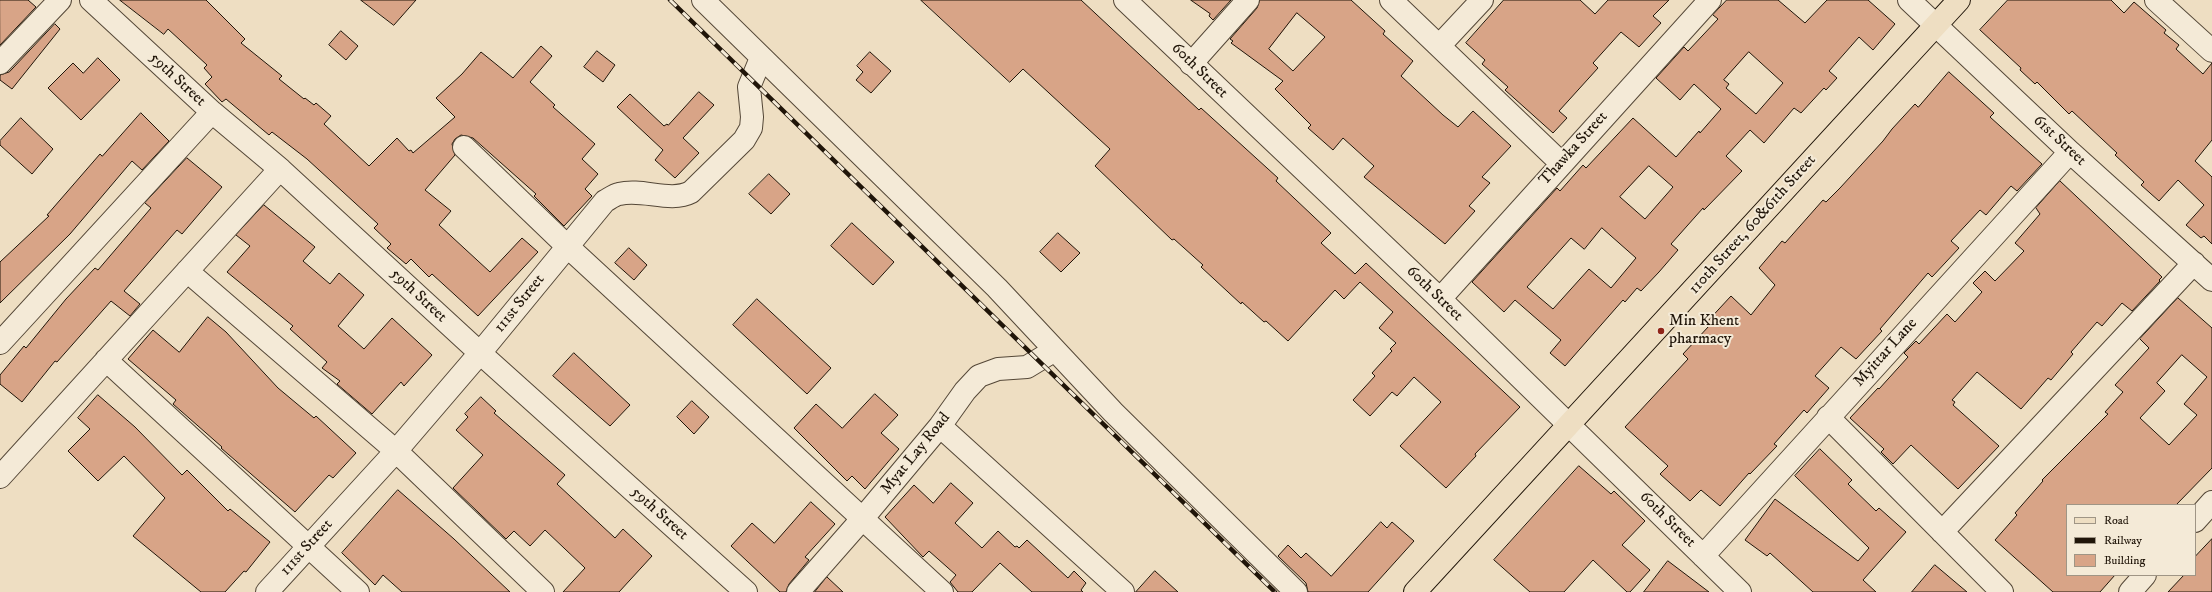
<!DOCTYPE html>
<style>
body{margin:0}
#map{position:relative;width:2212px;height:592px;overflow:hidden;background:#eedec2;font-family:"IM FELL DW Pica",serif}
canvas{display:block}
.legend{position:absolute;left:2066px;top:504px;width:130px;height:72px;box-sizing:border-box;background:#f4ead7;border:1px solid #9f9585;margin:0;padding:5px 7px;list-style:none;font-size:12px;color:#201509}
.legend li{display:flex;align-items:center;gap:8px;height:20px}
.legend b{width:20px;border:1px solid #9f9585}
</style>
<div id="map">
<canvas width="2212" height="592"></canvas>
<ul class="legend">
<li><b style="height:5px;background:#eedec2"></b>Road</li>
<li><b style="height:5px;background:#201509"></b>Railway</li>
<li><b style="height:11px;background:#d8a487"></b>Building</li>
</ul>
</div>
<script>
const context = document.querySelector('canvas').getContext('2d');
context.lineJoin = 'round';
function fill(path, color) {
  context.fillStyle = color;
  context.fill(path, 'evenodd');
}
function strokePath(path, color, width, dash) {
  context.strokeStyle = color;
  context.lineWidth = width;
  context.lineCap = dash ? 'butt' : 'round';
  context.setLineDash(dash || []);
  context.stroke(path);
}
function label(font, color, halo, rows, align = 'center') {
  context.font = font + ' "IM FELL DW Pica",serif';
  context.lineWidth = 4;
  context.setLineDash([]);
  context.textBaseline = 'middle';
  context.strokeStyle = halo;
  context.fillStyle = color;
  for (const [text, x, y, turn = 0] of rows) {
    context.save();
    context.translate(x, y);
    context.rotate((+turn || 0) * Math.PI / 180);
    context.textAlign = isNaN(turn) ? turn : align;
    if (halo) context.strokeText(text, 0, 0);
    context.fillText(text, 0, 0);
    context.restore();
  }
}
const building = new Path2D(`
 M 0,0 L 28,0 L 36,7 L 0,45 Z
 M 120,0 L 206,0 L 245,39 L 241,43 L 282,76 L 279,79 L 304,99 L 305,98 L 314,105 L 316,103 L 331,116 L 324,124 L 369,166 L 397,138 L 409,151 L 411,150 L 413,153 L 455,117 L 436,98 L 462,74 L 481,52 L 513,78 L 541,46 L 552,56 L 530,82 L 555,105 L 553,107 L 595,144 L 582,159 L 598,174 L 585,189 L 592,196 L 564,226 L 534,196 L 536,194 L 473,138 L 461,135 L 455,139 L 452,144 L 455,155 L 425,190 L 451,211 L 439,225 L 490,272 L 522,238 L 538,252 L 478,316 L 432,274 L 429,277 L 411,259 L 406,264 L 387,248 L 391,244 L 374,228 L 378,224 L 307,159 L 272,132 L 269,135 L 226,99 L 222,102 L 205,84 L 212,77 L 204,68 L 207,65 L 168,29 L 164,34 Z
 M 361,0 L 416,0 L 394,25 Z
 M 921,0 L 1081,0 L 1199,110 L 1201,108 L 1278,178 L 1276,181 L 1331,233 L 1321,243 L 1355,274 L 1366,263 L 1520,407 L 1475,454 L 1476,456 L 1446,488 L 1400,446 L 1441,402 L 1414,377 L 1397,396 L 1392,392 L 1370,416 L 1353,400 L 1375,376 L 1372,373 L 1392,351 L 1390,349 L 1396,343 L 1379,328 L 1393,312 L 1360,282 L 1344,299 L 1335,290 L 1288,341 L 1266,321 L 1264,322 L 1242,302 L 1241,304 L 1201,267 L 1203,265 L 1174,239 L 1172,240 L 1095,166 L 1110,149 L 1075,117 L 1023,69 L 1010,82 Z
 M 1191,0 L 1231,0 L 1213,20 L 1209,16 L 1210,14 Z
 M 1260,0 L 1351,0 L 1385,31 L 1383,34 L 1413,61 L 1401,76 L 1443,115 L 1458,127 L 1473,111 L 1511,146 L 1482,177 L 1490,183 L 1469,206 L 1475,211 L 1445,244 L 1364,177 L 1374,166 L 1343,138 L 1333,150 L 1308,128 L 1311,125 L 1275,89 L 1283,81 L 1231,43 L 1233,41 L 1230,39 L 1257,8 ZM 1297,13 L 1325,37 L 1293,71 L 1269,49 Z
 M 1504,0 L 1580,0 L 1595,14 L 1608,0 L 1669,0 L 1653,16 L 1661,23 L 1639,47 L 1621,32 L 1593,63 L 1598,68 L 1559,111 L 1567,118 L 1553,133 L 1505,90 L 1508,87 L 1482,64 L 1485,60 L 1466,43 Z
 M 1727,0 L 1778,0 L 1805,23 L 1827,0 L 1868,0 L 1895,24 L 1873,50 L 1859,37 L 1829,71 L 1837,78 L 1826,90 L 1824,88 L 1801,113 L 1794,108 L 1764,143 L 1750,130 L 1726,156 L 1742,171 L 1704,210 L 1703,208 L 1671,244 L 1678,250 L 1659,272 L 1641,291 L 1637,288 L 1625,302 L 1623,300 L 1565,366 L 1550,353 L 1561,340 L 1515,300 L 1504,312 L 1472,282 L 1557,188 L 1560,191 L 1583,165 L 1586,168 L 1633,118 L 1676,157 L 1699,131 L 1700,133 L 1721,109 L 1694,84 L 1680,100 L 1656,78 L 1684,47 L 1688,51 L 1718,19 L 1713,15 ZM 1749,52 L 1783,83 L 1756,114 L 1726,88 L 1729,84 L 1724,80 ZM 1649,166 L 1673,187 L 1645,219 L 1620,197 ZM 1602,228 L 1636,258 L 1611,288 L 1589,269 L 1553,309 L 1527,287 L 1571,238 L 1584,249 Z
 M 2008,0 L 2111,0 L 2124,13 L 2134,2 L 2166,30 L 2164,33 L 2179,45 L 2176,49 L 2203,74 L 2212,63 L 2212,140 L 2195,161 L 2212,177 L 2212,244 L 2204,236 L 2201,238 L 2186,225 L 2204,205 L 2178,180 L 2159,201 L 2141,185 L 2144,182 L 2115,155 L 2117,153 L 2072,111 L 2069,114 L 2037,82 L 2035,84 L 2020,70 L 2021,68 L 1980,30 Z
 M 55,24 L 60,29 L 12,89 L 0,80 L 0,75 L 9,72 Z
 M 341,31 L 358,46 L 346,60 L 329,45 Z
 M 597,51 L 615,65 L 603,82 L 584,67 Z
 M 870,52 L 891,71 L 871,93 L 856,80 L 863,72 L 857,66 Z
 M 98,58 L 120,80 L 81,120 L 48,88 L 73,63 L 83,73 Z
 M 1949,72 L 1994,113 L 1990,117 L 2042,164 L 2017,191 L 2011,186 L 1986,215 L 1980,210 L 1951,241 L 1959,248 L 1932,277 L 1928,273 L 1880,329 L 1882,331 L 1856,359 L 1841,347 L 1815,376 L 1829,388 L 1807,413 L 1804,410 L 1774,444 L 1777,446 L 1750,474 L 1749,473 L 1720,506 L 1701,490 L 1690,501 L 1660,474 L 1668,466 L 1625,427 L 1688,359 L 1683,354 L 1709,326 L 1706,323 L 1731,296 L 1751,315 L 1775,285 L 1759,268 L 1782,241 L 1785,243 L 1823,200 L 1826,202 L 1840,188 L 1883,141 L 1892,129 L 1915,104 L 1918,107 Z
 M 699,92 L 714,105 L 683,138 L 699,153 L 675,178 L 655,160 L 663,150 L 617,107 L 630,94 L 664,126 L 667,124 L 668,125 Z
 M 141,113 L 169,141 L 142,170 L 132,161 L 70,234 L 0,303 L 0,262 L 49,216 L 47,215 L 100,154 L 102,156 Z
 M 21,118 L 53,149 L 32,174 L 0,145 L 0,141 Z
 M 187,158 L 222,187 L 182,234 L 177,230 L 124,291 L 140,304 L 130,316 L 111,301 L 57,362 L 55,361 L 22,402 L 0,384 L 0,375 L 24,346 L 26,348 L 66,299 L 95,268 L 98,270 L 151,208 L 145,203 Z
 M 769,174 L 790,194 L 771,214 L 749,194 Z
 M 2060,181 L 2162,277 L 2159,280 L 2160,281 L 2132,311 L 2122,303 L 2102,326 L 2097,322 L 2071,352 L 2073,354 L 2051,380 L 2048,378 L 2021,409 L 1977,372 L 1952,400 L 1955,402 L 1953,405 L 1999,446 L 1958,489 L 1911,445 L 1893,464 L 1881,452 L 1884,449 L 1850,418 L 1878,388 L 1879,389 L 1908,357 L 1904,353 L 1916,341 L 1919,344 L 1947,314 L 1955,322 L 1982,292 L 1973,283 L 1985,271 L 1995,281 L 2024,251 L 2015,243 L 2040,214 L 2036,208 Z
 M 264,205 L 315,247 L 303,261 L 330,284 L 339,273 L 364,295 L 338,326 L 364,349 L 392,318 L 432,355 L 404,386 L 401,382 L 372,414 L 337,384 L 340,381 L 322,368 L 327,362 L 290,329 L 293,326 L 227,272 L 250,246 L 236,235 Z
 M 852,223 L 894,262 L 873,285 L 831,246 Z
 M 1058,233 L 1080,253 L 1061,272 L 1040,252 Z
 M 629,248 L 647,265 L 634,280 L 615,263 Z
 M 2178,298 L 2212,328 L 2212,468 L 2176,505 L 2067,505 L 2067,575 L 2115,575 L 2100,592 L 2053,592 L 1995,540 L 2017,515 L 2015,513 L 2043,481 L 2042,480 L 2108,414 L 2105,412 L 2123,392 L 2115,385 L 2149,348 L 2140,339 ZM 2182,355 L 2207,377 L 2184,404 L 2197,415 L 2169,445 L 2140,418 L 2165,391 L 2157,383 Z
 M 757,299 L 831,368 L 807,394 L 733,325 Z
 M 208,317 L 226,332 L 278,388 L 314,418 L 316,416 L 356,453 L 333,478 L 329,475 L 295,512 L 221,448 L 222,447 L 173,404 L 176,400 L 128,359 L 153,330 L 179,352 Z
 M 574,353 L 630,405 L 610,426 L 553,376 Z
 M 875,394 L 898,415 L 881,433 L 899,449 L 865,489 L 852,476 L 847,481 L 794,428 L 816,404 L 842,428 Z
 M 98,395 L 135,427 L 182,475 L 187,470 L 228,511 L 230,509 L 270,542 L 246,572 L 244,571 L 225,592 L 201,592 L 133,536 L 165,498 L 124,456 L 98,481 L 68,451 L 90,429 L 78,418 Z
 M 481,397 L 496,411 L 494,413 L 565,475 L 557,484 L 615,538 L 623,529 L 652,556 L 619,592 L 563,592 L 585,568 L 545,530 L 530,546 L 514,531 L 506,539 L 453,488 L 483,455 L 456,430 L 468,417 L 465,414 Z
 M 692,401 L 709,417 L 694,434 L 677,417 Z
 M 1820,449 L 1852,480 L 1848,484 L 1876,511 L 1879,508 L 1906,532 L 1863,580 L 1876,592 L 1813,592 L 1770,553 L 1767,556 L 1745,540 L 1775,499 L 1858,561 L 1869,548 L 1795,476 Z
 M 1579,466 L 1611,494 L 1614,491 L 1645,521 L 1622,545 L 1650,570 L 1630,592 L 1627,592 L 1593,560 L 1564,592 L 1530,592 L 1494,560 Z
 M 951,483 L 973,503 L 955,523 L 982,548 L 998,531 L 1015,547 L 1017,546 L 1019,548 L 1027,540 L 1068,578 L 1074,571 L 1086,583 L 1081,590 L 1083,592 L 1032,592 L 1000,563 L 972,592 L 958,592 L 950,582 L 956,575 L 929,551 L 923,557 L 885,517 L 914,485 L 933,503 Z
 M 398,490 L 454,539 L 510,592 L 402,592 L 383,575 L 375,585 L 342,553 Z
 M 811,502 L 835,524 L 805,557 L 809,560 L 789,584 L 786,592 L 780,592 L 731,546 L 752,523 L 774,543 Z
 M 1381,522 L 1387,528 L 1392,522 L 1414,541 L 1368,592 L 1308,592 L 1306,583 L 1278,556 L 1288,545 L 1301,558 L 1306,553 L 1331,576 Z
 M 2212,539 L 2212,592 L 2168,592 L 2184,575 L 2195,575 L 2195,557 Z
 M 1668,561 L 1709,592 L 1644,592 Z
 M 1935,565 L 1967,592 L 1912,592 Z
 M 1155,571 L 1178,592 L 1136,592 Z
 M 827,577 L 843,592 L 815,592 Z`);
const minor = new Path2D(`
 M 91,0 L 212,112 L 280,169 L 480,353 L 746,592
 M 703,0 L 997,288 L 1113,412 L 1296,592
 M 1125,0 L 1440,299 L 1740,592
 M 1391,0 L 1561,163
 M 1909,0 L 2070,152 L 2212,280
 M 2156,0 L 2212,51
 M 1440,45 L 1482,0
 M 0,63 L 60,0
 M 1191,64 L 1248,0
 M 464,147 L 567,246 L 942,592
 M 187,271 L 396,451 L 543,592
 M 1440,299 L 1710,0
 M 0,343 L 212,112
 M 106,360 L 358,592
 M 1828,417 L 2002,592
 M 940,426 L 1123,592
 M 0,477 L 280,169
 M 2195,521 L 2212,502
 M 1942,532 L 2194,263
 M 1703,556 L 2070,152
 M 267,592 L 396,451 L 480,353 L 605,201 C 609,199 614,195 619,194 C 643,188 670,203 691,192 L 744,140 L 751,128 L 752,117 L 749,87 L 761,58
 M 798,592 L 863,518 L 940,426 L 965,391 L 979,376 L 998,369 L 1027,367 L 1055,350
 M 2130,592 L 2145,575`);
const major = new Path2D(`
 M 1415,592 L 1959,0`);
const rail = new Path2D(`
 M 670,0 L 1275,592`);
const markers = [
 [1661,331,4,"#8f2418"]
];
const streetNames = [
 ["60th Street",1199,71,44],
 ["59th Street",177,80,43],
 ["61st Street",2059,141,43],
 ["Thawka Street",1574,149,-48],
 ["110th Street, 60&61th Street",1753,225,-48],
 ["60th Street",1434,294,44],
 ["59th Street",418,296,43],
 ["111st Street",520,304,-51],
 ["Myittar Lane",1886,353,-48],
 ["Myat Lay Road",916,454,-51],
 ["59th Street",659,514,42],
 ["60th Street",1667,520,45],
 ["111st Street",307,548,-48]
];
const poiNames = [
 ["Min Khent",1669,322],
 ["pharmacy",1669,340]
];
fill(building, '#d8a487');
strokePath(building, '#201509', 1);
strokePath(minor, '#544737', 24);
strokePath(major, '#201509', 24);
strokePath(minor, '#f4ead7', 22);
strokePath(major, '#eedec2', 22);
strokePath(rail, '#201509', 4.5);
strokePath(rail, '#f4ead7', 3, [9]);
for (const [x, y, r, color] of markers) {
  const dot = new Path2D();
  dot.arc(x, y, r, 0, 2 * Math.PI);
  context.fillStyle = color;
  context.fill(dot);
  strokePath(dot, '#f4ead7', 1.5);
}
label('16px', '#201509', '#f4ead7', streetNames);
label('16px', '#201509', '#f4ead7', poiNames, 'left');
</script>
